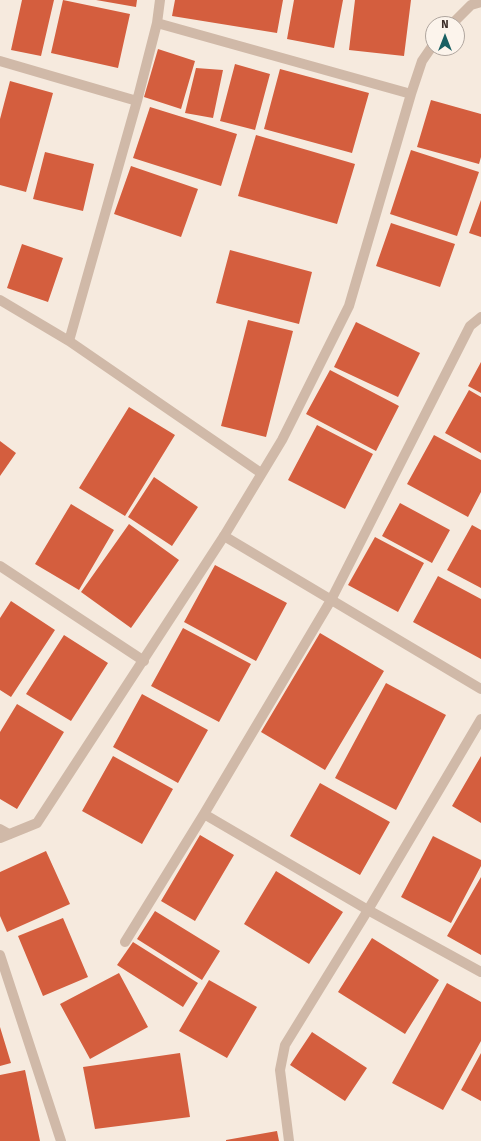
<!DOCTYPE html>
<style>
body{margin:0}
#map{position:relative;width:481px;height:1141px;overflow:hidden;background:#f6eade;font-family:"Fira Sans",sans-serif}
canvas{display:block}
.north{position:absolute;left:425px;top:16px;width:40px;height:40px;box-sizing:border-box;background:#fcf4ec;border:1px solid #afa59e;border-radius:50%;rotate:0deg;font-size:11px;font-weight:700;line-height:16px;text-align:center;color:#3c2e29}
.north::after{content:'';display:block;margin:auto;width:14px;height:18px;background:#196063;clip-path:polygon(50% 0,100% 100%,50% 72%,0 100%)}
</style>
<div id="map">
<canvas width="481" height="1141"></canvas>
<div class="north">N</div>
</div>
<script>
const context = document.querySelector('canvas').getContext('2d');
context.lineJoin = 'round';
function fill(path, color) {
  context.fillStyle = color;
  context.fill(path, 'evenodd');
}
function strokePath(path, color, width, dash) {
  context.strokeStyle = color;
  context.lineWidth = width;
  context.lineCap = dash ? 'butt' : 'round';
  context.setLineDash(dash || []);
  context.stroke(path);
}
const building = new Path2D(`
 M 22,0 L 54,0 L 41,56 L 11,50 Z
 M 63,0 L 130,14 L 118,68 L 51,53 Z
 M 96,0 L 137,0 L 136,7 Z
 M 175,0 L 283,0 L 277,33 L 172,16 Z
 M 294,0 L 343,0 L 334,48 L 287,39 Z
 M 355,0 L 411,0 L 404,56 L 349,50 Z
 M 158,49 L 195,61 L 181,109 L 144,97 Z
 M 235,64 L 270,74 L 255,130 L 220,121 Z
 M 196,68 L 223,70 L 213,118 L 185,113 Z
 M 280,69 L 369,93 L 352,153 L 264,129 Z
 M 10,81 L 53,93 L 26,192 L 0,185 L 0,119 Z
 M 431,100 L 481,114 L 481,157 L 479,164 L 417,147 Z
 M 150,107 L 237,134 L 221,186 L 133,158 Z
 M 256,135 L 355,164 L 337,224 L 238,196 Z
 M 411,150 L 479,172 L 457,236 L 390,214 Z
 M 45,152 L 94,164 L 83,211 L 33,199 Z
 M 131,166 L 198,189 L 181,237 L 114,214 Z
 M 481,200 L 481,237 L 469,233 Z
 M 391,223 L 455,244 L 440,287 L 376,266 Z
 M 22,244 L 63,258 L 48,302 L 7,288 Z
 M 230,250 L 312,272 L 299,324 L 216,303 Z
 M 248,320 L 293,331 L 266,437 L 221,426 Z
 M 356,322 L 420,353 L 398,397 L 334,367 Z
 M 481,362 L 481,393 L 468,386 Z
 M 330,370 L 399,406 L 376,451 L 306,414 Z
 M 469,390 L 481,397 L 481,453 L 445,433 Z
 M 129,407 L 175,435 L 125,516 L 79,488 Z
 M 317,425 L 373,454 L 345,509 L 288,480 Z
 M 434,435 L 481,460 L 481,492 L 468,517 L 407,484 Z
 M 0,441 L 16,453 L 0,476 Z
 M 154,477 L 198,507 L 172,546 L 128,517 Z
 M 400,503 L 450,530 L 432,563 L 382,536 Z
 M 71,504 L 114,530 L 79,590 L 35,564 Z
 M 129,524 L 179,560 L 131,628 L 81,592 Z
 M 472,525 L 481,530 L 481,588 L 447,570 Z
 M 375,537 L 424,563 L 398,612 L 348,585 Z
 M 215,565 L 287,603 L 256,661 L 184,622 Z
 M 438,576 L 481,599 L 481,659 L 413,622 Z
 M 11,601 L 55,630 L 11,697 L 0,690 L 0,618 Z
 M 183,628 L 251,664 L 219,722 L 151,686 Z
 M 320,633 L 384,671 L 325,770 L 261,732 Z
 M 64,635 L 108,663 L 71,721 L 26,694 Z
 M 386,683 L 446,715 L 396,810 L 335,778 Z
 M 142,694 L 208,730 L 178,783 L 113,747 Z
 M 17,704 L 64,732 L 17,809 L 0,799 L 0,732 Z
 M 113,756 L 173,789 L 142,844 L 82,811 Z
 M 481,756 L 481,823 L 452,806 Z
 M 320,783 L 390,822 L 360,875 L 290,836 Z
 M 200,835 L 234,855 L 195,921 L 161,901 Z
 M 433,836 L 481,860 L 481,866 L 451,923 L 401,897 Z
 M 46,851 L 70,904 L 7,932 L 0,916 L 0,872 Z
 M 276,871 L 343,912 L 309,964 L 244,924 Z
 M 481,877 L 481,955 L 447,936 Z
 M 155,911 L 220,951 L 202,980 L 137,939 Z
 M 63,918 L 88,977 L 43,996 L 18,936 Z
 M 372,938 L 439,980 L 405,1034 L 338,992 Z
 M 133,942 L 198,983 L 183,1007 L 117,965 Z
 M 119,973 L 148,1027 L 90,1059 L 60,1004 Z
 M 209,980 L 257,1007 L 227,1058 L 179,1031 Z
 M 447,983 L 481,1002 L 481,1041 L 443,1110 L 392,1083 Z
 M 0,1027 L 11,1063 L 0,1066 Z
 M 312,1032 L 367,1068 L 345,1101 L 290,1065 Z
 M 180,1053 L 190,1117 L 95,1129 L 83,1067 Z
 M 481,1053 L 481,1101 L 461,1090 Z
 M 25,1070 L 40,1141 L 0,1141 L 0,1075 Z
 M 277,1131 L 279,1141 L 226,1141 L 226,1140 Z`);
const minor = new Path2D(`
 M 157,23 L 411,94
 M 452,24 L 471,5 L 481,2
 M 0,61 L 137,101
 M 0,300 L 69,341 L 261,473
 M 69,341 L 137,101 L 157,23 L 160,0
 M 224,536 L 282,440 L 349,306 L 411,94 L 422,61 L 433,45
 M 0,566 L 144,661
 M 204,814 L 368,910 L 481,972
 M 0,829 L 9,834
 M 125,942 L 204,814 L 331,600 L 470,326 L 481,317
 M 0,955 L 61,1141
 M 289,1141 L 280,1070 L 285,1045 L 368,910 L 481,719`);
const tertiary = new Path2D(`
 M 0,838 L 37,823 L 224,536 L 481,689`);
fill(building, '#d45e3e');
strokePath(minor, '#d0b9a8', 10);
strokePath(tertiary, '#d0b9a8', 10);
</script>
